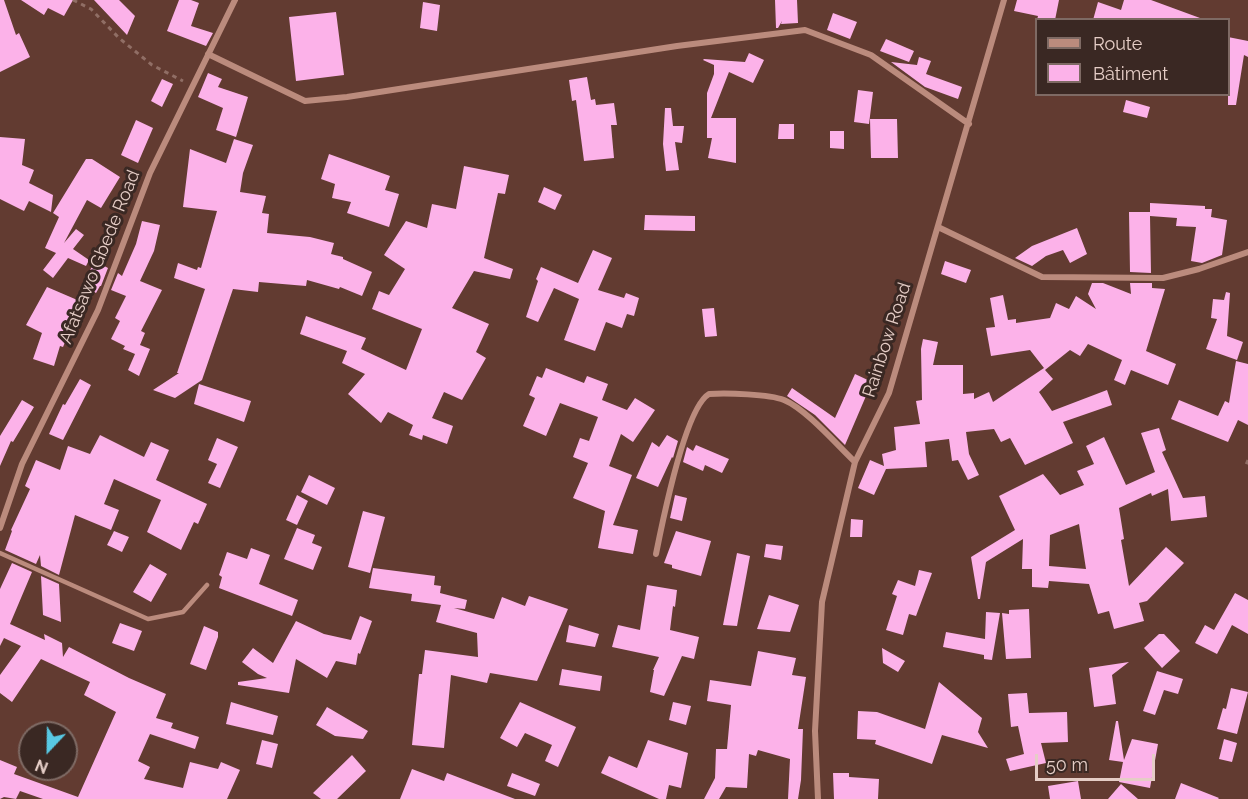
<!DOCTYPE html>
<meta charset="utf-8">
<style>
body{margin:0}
#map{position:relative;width:1248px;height:799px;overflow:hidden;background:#623b31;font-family:Raleway,sans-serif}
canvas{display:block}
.legend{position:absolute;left:1035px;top:18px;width:195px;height:78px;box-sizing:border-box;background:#3a2823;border:2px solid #7e6a64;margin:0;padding:8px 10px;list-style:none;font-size:18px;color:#e5cdc6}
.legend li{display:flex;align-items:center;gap:12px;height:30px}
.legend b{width:30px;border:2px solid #7e6a64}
.north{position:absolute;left:18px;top:721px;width:60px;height:60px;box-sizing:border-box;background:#3a2823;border:2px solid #7e6a64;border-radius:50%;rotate:202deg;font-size:16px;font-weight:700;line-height:24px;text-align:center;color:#e5cdc6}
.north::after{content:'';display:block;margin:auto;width:21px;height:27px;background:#58c9e4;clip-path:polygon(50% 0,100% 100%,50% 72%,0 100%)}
.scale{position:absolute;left:1035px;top:754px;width:120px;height:27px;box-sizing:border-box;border:3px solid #e5cdc6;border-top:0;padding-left:8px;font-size:18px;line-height:21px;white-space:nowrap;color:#e5cdc6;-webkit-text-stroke:4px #3a2823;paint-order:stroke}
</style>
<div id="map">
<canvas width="1248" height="799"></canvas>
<ul class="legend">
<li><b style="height:8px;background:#bb8b7d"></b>Route</li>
<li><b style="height:16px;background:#fcb2e9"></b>Bâtiment</li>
</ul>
<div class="north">N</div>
<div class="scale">50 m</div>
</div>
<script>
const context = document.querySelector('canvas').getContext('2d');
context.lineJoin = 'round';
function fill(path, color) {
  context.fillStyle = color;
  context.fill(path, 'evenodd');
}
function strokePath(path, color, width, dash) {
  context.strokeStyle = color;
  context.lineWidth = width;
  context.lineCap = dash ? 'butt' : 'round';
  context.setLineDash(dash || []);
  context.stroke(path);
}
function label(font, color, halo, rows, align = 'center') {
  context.font = font + ' Raleway,sans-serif';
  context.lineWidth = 6;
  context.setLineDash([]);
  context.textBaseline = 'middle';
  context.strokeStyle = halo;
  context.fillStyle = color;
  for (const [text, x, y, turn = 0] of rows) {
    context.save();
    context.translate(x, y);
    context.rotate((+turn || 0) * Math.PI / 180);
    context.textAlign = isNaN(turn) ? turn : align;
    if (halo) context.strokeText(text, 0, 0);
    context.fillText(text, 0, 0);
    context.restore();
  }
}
const building = new Path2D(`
 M 0,0 L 4,0 L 16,35 L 19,33 L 30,57 L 0,72 Z
 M 21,0 L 73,0 L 64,16 L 48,8 L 44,15 Z
 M 94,0 L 119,0 L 135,16 L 127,35 Z
 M 179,0 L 191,0 L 199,3 L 191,26 L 213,33 L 206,46 L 167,31 Z
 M 775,0 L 797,0 L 798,23 L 781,24 L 782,21 L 778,28 L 776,28 Z
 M 1017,0 L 1059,0 L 1055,20 L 1037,20 L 1038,16 L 1014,11 Z
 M 1124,0 L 1151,0 L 1200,18 L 1200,20 L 1093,20 L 1098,2 L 1121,10 Z
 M 423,2 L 440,5 L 437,31 L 420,28 Z
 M 336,12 L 344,75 L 296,81 L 289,17 Z
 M 833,13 L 857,22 L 850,39 L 827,30 Z
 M 1228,37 L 1248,41 L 1248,57 L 1244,55 L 1236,105 L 1228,105 Z
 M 886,39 L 914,51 L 909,62 L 880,51 Z
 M 749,53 L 764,60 L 753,83 L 729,72 L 711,118 L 736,118 L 736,163 L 708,158 L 712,138 L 707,138 L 707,93 L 714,74 L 714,65 L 703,60 L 704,59 L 745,62 Z
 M 919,57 L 931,61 L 926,74 L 962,87 L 958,99 L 925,87 L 891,62 L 917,65 Z
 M 208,73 L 222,79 L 218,87 L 248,97 L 236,137 L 216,130 L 223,108 L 198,97 Z
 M 587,77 L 591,100 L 595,99 L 596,105 L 614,103 L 617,125 L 611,125 L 614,158 L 584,161 L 576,100 L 572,101 L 569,80 Z
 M 162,79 L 173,84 L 162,107 L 151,101 Z
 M 858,90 L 873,92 L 869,124 L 854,122 Z
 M 1126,100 L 1150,107 L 1147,118 L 1123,112 Z
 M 665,108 L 671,108 L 673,126 L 684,126 L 682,143 L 675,142 L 679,170 L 666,171 L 663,144 Z
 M 870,119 L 897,119 L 898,158 L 871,158 Z
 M 136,120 L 153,128 L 138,163 L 121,155 Z
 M 779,124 L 794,124 L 794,139 L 778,139 Z
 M 830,131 L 844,131 L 844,149 L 830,148 Z
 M 0,137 L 25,139 L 22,165 L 34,170 L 29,183 L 53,195 L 51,212 L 29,201 L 24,211 L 0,199 Z
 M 234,139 L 253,145 L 243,173 L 240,192 L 266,196 L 262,213 L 269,214 L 267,233 L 310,237 L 334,243 L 331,254 L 343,257 L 343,259 L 372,272 L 362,296 L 340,287 L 339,289 L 307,280 L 306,286 L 259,282 L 258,292 L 233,289 L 202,380 L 175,398 L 153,390 L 179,373 L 177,373 L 205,289 L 174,278 L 178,263 L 197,270 L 198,267 L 201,268 L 217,211 L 183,207 L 190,149 L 226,163 Z
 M 329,154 L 390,176 L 385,190 L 399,194 L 389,227 L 347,213 L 351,202 L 332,198 L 335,184 L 321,179 Z
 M 86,159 L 92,159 L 120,177 L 101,208 L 87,200 L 64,243 L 76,229 L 84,235 L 73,249 L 89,260 L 86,266 L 68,258 L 53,278 L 43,270 L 56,253 L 45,248 L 59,217 L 53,213 Z
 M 464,166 L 509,175 L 505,194 L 498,193 L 484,258 L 513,269 L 510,279 L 474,271 L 452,308 L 489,324 L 476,352 L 486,358 L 462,400 L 444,392 L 432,418 L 453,426 L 447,444 L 423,435 L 422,440 L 409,435 L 413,425 L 388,412 L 381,423 L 348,394 L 365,374 L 342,363 L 347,351 L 300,334 L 306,316 L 366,338 L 361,349 L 406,370 L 422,329 L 372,309 L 379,291 L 389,295 L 405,269 L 384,255 L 406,221 L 427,228 L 432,204 L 456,209 Z
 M 544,187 L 562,195 L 555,210 L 538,202 Z
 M 1150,203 L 1205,206 L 1205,209 L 1212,209 L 1211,217 L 1227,220 L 1222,255 L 1202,263 L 1191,261 L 1196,227 L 1176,226 L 1177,218 L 1150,216 L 1151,273 L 1130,272 L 1129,212 L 1150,212 Z
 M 645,215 L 695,216 L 695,231 L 644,230 Z
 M 142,221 L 160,225 L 154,251 L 140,281 L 162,290 L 141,331 L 145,333 L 140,345 L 150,349 L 139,376 L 128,370 L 135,354 L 123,349 L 125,346 L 111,339 L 120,321 L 115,318 L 126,296 L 111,290 L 118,273 L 122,276 L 136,244 Z
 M 1077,228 L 1087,254 L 1070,263 L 1063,250 L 1046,256 L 1032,266 L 1015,258 L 1032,246 Z
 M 593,250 L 612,258 L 598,290 L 624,298 L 626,293 L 639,298 L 634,316 L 627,314 L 622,328 L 606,322 L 595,351 L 564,340 L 579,299 L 554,288 L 538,322 L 526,317 L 538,281 L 536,279 L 541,267 L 578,283 Z
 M 95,261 L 108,268 L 101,286 L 100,286 L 96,293 L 82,285 Z
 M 945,261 L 971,270 L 966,283 L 941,274 Z
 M 1092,283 L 1103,283 L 1131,294 L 1130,283 L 1152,283 L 1152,288 L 1165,289 L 1146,351 L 1176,364 L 1168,385 L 1131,370 L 1125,385 L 1114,380 L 1122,360 L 1088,344 L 1080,356 L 1070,350 L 1045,370 L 1053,379 L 1039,392 L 1052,411 L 1107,390 L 1112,405 L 1063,422 L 1073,443 L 1025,465 L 1010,438 L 1001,442 L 994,429 L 966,432 L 969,454 L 979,475 L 968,480 L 958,460 L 952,461 L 949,439 L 925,442 L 927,467 L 886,469 L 874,495 L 858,488 L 870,460 L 884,466 L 882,454 L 896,450 L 894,427 L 920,424 L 916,401 L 922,400 L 921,349 L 923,339 L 938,342 L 933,365 L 963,365 L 963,394 L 974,393 L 974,399 L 989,392 L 993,402 L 1044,368 L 1030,350 L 991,356 L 986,328 L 995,327 L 990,298 L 1003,295 L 1008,320 L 1016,319 L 1016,323 L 1050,318 L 1056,303 L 1069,309 L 1076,296 L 1096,309 L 1088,294 Z
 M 47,287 L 82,302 L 63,347 L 60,346 L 54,366 L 33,359 L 42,333 L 26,325 Z
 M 1226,292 L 1230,293 L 1227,336 L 1243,342 L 1237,360 L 1206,349 L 1217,319 L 1211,318 L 1213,299 L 1224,300 Z
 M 714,308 L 717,336 L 705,337 L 702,309 Z
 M 1236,361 L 1248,364 L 1248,425 L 1238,420 L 1228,442 L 1171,419 L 1179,400 L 1218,416 L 1225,401 L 1229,403 Z
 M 546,368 L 584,383 L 587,376 L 608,384 L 602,400 L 627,410 L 635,398 L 655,410 L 633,442 L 621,434 L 609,466 L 632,475 L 613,525 L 638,530 L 633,554 L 598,548 L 605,511 L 573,498 L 588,463 L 573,457 L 580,438 L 589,441 L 598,417 L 560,403 L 546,436 L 523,426 L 535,398 L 529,395 L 537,376 L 542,378 Z
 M 855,374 L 872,382 L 845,445 L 815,415 L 787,396 L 792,388 L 835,418 Z
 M 80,379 L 91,385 L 63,440 L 49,434 L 63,404 L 65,405 Z
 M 199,384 L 251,401 L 244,422 L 194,404 Z
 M 22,400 L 34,407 L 13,442 L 11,441 L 0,466 L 0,436 Z
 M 1159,428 L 1166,450 L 1162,452 L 1183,498 L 1205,496 L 1207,517 L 1171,521 L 1168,489 L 1152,496 L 1151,493 L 1119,508 L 1124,539 L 1121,540 L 1129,586 L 1166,547 L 1184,563 L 1147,601 L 1139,603 L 1144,621 L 1114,629 L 1109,611 L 1098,614 L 1089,584 L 1049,581 L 1048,588 L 1032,587 L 1032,569 L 1022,569 L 1023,539 L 986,562 L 980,599 L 978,599 L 971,557 L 1015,530 L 999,496 L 1043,474 L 1060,495 L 1084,485 L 1077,471 L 1094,464 L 1086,446 L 1104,437 L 1126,485 L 1155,472 L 1141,433 ZM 1079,524 L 1086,569 L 1049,566 L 1050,535 Z
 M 100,435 L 144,457 L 151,442 L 169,450 L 156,480 L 207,504 L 198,524 L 194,522 L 181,550 L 147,532 L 161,500 L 114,479 L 104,504 L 119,510 L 111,530 L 75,515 L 59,575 L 41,566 L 40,555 L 36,564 L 5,550 L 12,531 L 11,530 L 30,489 L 25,486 L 36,460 L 60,470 L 68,446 L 90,454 Z
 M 667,435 L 678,441 L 673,458 L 672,457 L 658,487 L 636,478 L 652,442 L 659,447 Z
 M 217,438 L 238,447 L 220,488 L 208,483 L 217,464 L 208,460 Z
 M 696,445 L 729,459 L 722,473 L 705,465 L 703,471 L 683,462 L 687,447 L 693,451 Z
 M 309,475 L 335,488 L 327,505 L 301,492 Z
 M 297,495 L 308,501 L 297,525 L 286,520 Z
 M 675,495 L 687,498 L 682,521 L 670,518 Z
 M 363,511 L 385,517 L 370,573 L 348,567 Z
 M 851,519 L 863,520 L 862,537 L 850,537 Z
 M 297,528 L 315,535 L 312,543 L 322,547 L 313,570 L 284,559 Z
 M 114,531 L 129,537 L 122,552 L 107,545 Z
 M 676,531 L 711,541 L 701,576 L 672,568 L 672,565 L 664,563 Z
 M 766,544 L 783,546 L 781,560 L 764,557 Z
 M 251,548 L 270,555 L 259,584 L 298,600 L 292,616 L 219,588 L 222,577 L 219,575 L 227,552 L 247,559 Z
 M 737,553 L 750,556 L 737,626 L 723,625 Z
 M 12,563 L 32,572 L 10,624 L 45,640 L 44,634 L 62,643 L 63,657 L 69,647 L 129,678 L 166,694 L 156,718 L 173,723 L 171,728 L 199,737 L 195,749 L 150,734 L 138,761 L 150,767 L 144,779 L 183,788 L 190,762 L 218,769 L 221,762 L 240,770 L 227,799 L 43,799 L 20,791 L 16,799 L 4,797 L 0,799 L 0,760 L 17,767 L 14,774 L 78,797 L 116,712 L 84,695 L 90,682 L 41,659 L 12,702 L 0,693 L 0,675 L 21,646 L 4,638 L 0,646 L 0,589 Z
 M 150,564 L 167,574 L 151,602 L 133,592 Z
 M 373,568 L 435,576 L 434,585 L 441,586 L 440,593 L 467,600 L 465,609 L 454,608 L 494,619 L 502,597 L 525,606 L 529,596 L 568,609 L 537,681 L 490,673 L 487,683 L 451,675 L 444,748 L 412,745 L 419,674 L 422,674 L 425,650 L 478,657 L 477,633 L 436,622 L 441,605 L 411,601 L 412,594 L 369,588 Z
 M 919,570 L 932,573 L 916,616 L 909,614 L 903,635 L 886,630 L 897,596 L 892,594 L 898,580 L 915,586 Z
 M 41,576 L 59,584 L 61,622 L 43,615 Z
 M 647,585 L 677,590 L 675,607 L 673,606 L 670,630 L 699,637 L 694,659 L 682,656 L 664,696 L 650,692 L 654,670 L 653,670 L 659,657 L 612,647 L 618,625 L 640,630 Z
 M 1235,593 L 1248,600 L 1248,634 L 1232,625 L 1217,654 L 1195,643 L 1205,625 L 1214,630 Z
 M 769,595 L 799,605 L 790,632 L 757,629 Z
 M 1029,609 L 1031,658 L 1006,659 L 1002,613 L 1009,614 L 1009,610 Z
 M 986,612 L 1000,613 L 992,660 L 984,659 L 984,655 L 943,647 L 946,632 L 985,639 Z
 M 360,616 L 372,621 L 360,654 L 358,653 L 356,665 L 336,661 L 327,678 L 296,659 L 289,693 L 238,685 L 238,682 L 267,678 L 258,674 L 242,662 L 253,648 L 273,663 L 296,621 L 324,634 L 351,640 Z
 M 120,623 L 142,631 L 134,651 L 112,643 Z
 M 569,625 L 599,634 L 595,647 L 566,642 Z
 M 204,626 L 218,632 L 218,637 L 206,670 L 190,664 Z
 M 1159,634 L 1164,634 L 1180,651 L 1162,668 L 1144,648 Z
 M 882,648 L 905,661 L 898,672 L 883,663 Z
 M 758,651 L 796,658 L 792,675 L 806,677 L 798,729 L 803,729 L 801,780 L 798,799 L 788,799 L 790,759 L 758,750 L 756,756 L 749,754 L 747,788 L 726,787 L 719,799 L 704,799 L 715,778 L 716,749 L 727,749 L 731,705 L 707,701 L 710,680 L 751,686 Z
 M 1129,662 L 1112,675 L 1116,704 L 1094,707 L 1089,668 Z
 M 562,669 L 602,676 L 600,691 L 559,685 Z
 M 1157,671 L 1183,679 L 1178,694 L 1164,690 L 1155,715 L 1143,711 Z
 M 939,682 L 982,718 L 978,732 L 988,748 L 942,735 L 932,764 L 875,744 L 876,740 L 857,739 L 858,711 L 877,712 L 925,729 Z
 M 1231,688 L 1248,692 L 1237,734 L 1217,729 L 1223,708 L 1226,709 Z
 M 1027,693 L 1029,713 L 1067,712 L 1068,742 L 1041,743 L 1046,763 L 1010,771 L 1006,759 L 1024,754 L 1018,726 L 1011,727 L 1008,694 Z
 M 231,702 L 278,716 L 273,735 L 226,724 Z
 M 520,702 L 576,727 L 558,767 L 545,761 L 552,745 L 525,733 L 517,747 L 500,738 Z
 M 673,702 L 691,706 L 686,725 L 669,720 Z
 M 327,707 L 368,731 L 363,739 L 335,736 L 316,725 Z
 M 1116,721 L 1118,721 L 1124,760 L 1132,739 L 1158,744 L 1150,788 L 1119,782 L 1123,762 L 1109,760 Z
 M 1224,739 L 1237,743 L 1232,762 L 1219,759 Z
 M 262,740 L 278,744 L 272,768 L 256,764 Z
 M 648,740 L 688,753 L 681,788 L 669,785 L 666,799 L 659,799 L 601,773 L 609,756 L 637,768 Z
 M 352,755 L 366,771 L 337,799 L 321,799 L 313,793 Z
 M 412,769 L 444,781 L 447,773 L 515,799 L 400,799 Z
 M 512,773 L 540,784 L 535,796 L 507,786 Z
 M 833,773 L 849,773 L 849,777 L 879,779 L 878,799 L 834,799 Z
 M 1078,781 L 1081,799 L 1050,799 L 1048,786 Z
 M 1181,783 L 1219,798 L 1218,799 L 1175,799 Z
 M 1121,784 L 1138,799 L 1108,799 Z`);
const path = new Path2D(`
 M 73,0 L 91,9 L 119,38 L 152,65 L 183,81
 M 1248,460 L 1246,465 L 1248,467`);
const service = new Path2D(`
 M 0,553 L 148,619 L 183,612 L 207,585`);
const minor = new Path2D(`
 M 208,54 L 305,101 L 347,97 L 677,46 L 805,30 L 871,55 L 969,124
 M 938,227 L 1042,277 L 1163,278 L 1199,269 L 1248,252
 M 0,528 L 22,464 L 98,310 L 150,173 L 235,0
 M 656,554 C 662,524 685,408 709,394 C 727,393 769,394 784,400 C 806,409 837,445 855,462
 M 818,799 L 815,731 L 822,602 L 855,462 L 889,393 L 1004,0`);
const streetNames = [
 ["Afatsawo Gbede Road",100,257,-68],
 ["Rainbow Road",887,340,-72]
];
fill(building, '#fcb2e9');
strokePath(path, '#906e65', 3, [4.5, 4.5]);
strokePath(service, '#bb8b7d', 4.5);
strokePath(minor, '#bb8b7d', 6);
label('18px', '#e5cdc6', '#3a2823', streetNames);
</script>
